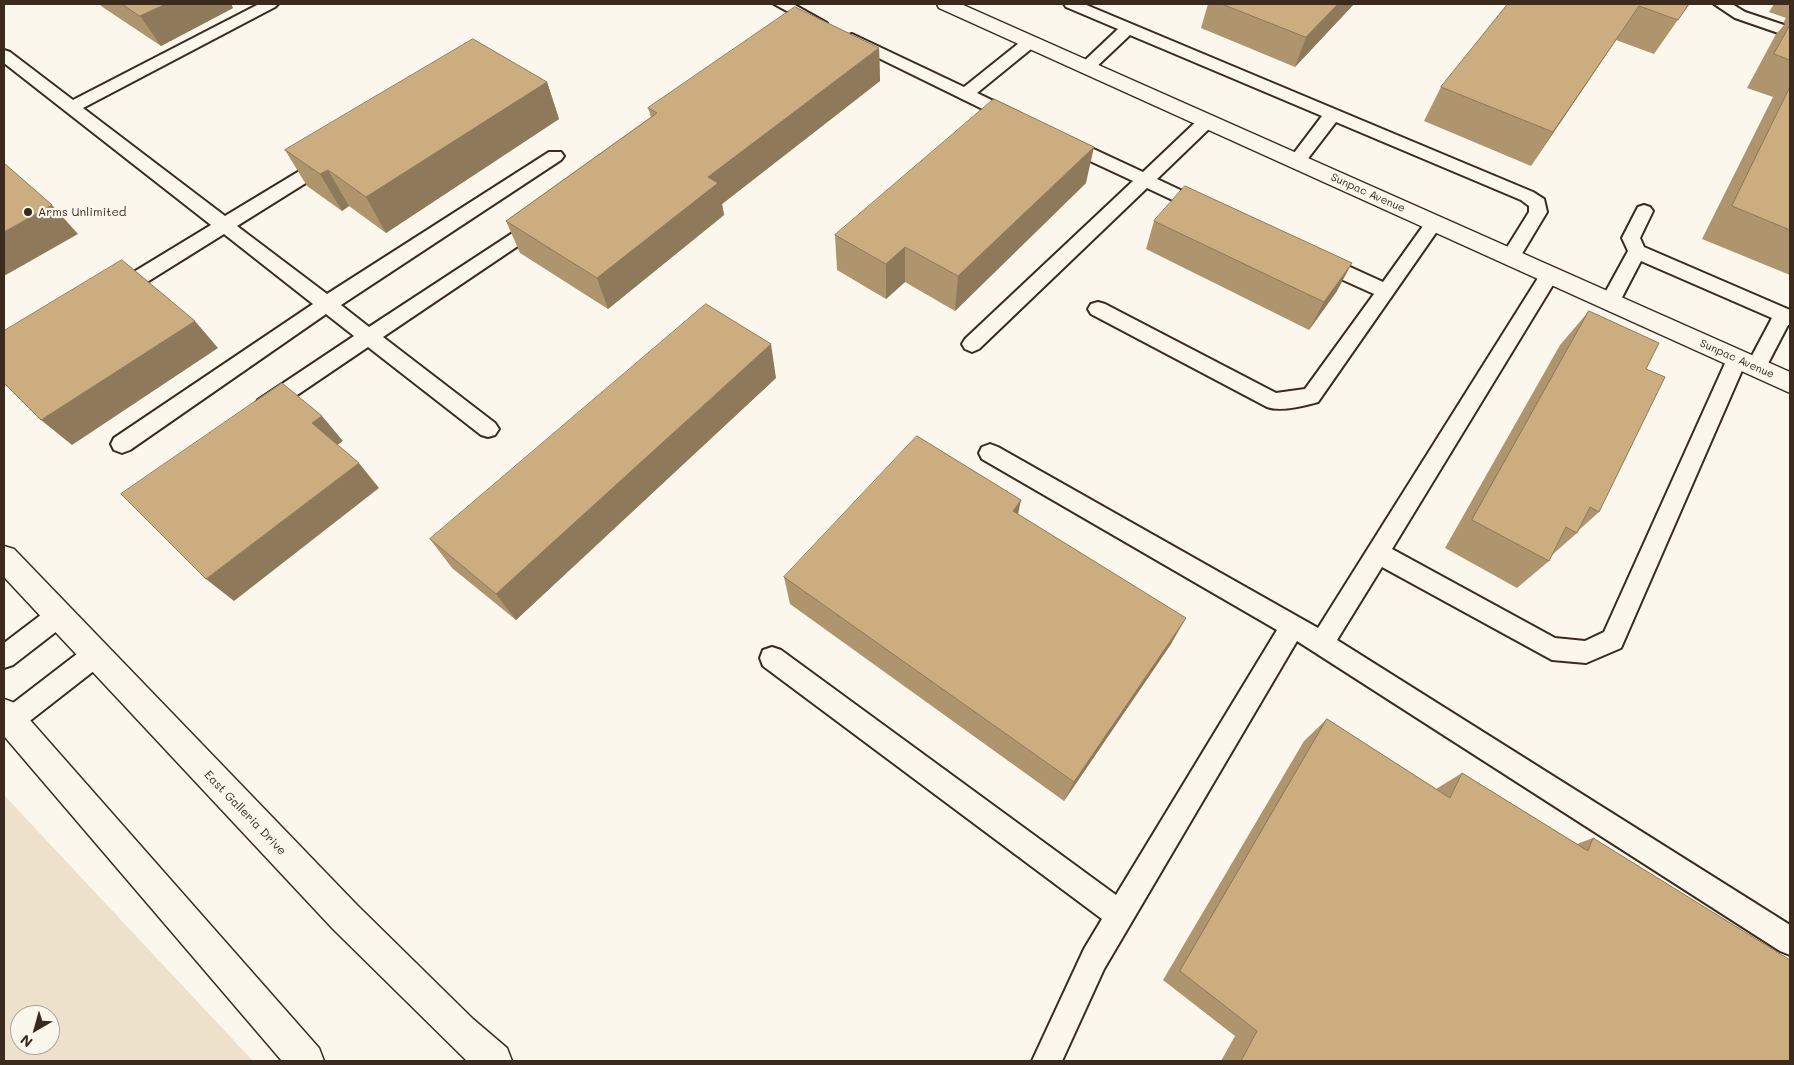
<!DOCTYPE html>
<style>
body{margin:0}
#map{position:relative;width:1794px;height:1065px;overflow:hidden;background:#fbf7ec;font-family:Mali,sans-serif}
canvas{display:block}
.frame{position:absolute;inset:0;border:5px solid #3b2a1e;pointer-events:none}
.north{position:absolute;left:10px;top:1005px;width:50px;height:50px;box-sizing:border-box;background:#fbf7ec;border:1px solid #aea59a;border-radius:50%;rotate:218deg;font-size:14px;font-weight:700;line-height:20px;text-align:center;color:#3b2a1e}
.north::after{content:'';display:block;margin:auto;width:18px;height:22px;background:#3b2a1e;clip-path:polygon(50% 0,100% 100%,50% 72%,0 100%)}
</style>
<div id="map">
<canvas width="1794" height="1065"></canvas>
<div class="frame"></div>
<div class="north">N</div>
</div>
<script>
const context = document.querySelector('canvas').getContext('2d');
context.lineJoin = 'round';
function fill(path, color) {
  context.fillStyle = color;
  context.fill(path, 'evenodd');
}
function strokePath(path, color, width, dash) {
  context.strokeStyle = color;
  context.lineWidth = width;
  context.lineCap = dash ? 'butt' : 'round';
  context.setLineDash(dash || []);
  context.stroke(path);
}
function label(font, color, halo, rows, align = 'center') {
  context.font = font + ' Mali,sans-serif';
  context.lineWidth = 4.5;
  context.setLineDash([]);
  context.textBaseline = 'middle';
  context.strokeStyle = halo;
  context.fillStyle = color;
  for (const [text, x, y, turn = 0] of rows) {
    context.save();
    context.translate(x, y);
    context.rotate((+turn || 0) * Math.PI / 180);
    context.textAlign = isNaN(turn) ? turn : align;
    if (halo) context.strokeText(text, 0, 0);
    context.fillText(text, 0, 0);
    context.restore();
  }
}
const built = new Path2D(`
 M 4,795 L 253,1061 L 4,1061 ZM 20,1015 L 50,1015 L 50,1045 L 20,1045 Z`);
const service = new Path2D(`
 M 259,4 L 278,4 L 275,7 L 83,108 L 225,216 L 321,158 L 333,158 L 336,162 L 333,166 L 237,226 L 327,294 L 549,152 L 561,152 L 564,156 L 561,160 L 341,305 L 369,327 L 534,219 L 540,217 L 546,219 L 549,223 L 546,227 L 383,337 L 495,423 L 499,429 L 495,435 L 488,437 L 481,435 L 368,347 L 272,412 L 265,414 L 258,412 L 255,406 L 258,400 L 354,336 L 326,314 L 130,450 L 122,453 L 114,450 L 111,444 L 114,438 L 313,304 L 224,234 L 123,297 L 116,299 L 109,297 L 106,292 L 109,287 L 211,225 L 4,63 L 4,50 L 10,52 L 73,100 Z
 M 774,4 L 793,4 L 827,23 L 824,26 L 814,26 Z
 M 1064,4 L 1084,4 L 1533,192 L 1544,199 L 1547,212 L 1517,262 L 1510,264 L 1503,262 L 1501,257 L 1529,212 L 1529,206 L 1521,200 L 1336,122 L 1303,165 L 1291,165 L 1288,161 L 1291,157 L 1322,116 L 1130,35 L 1093,70 L 1081,70 L 1079,67 L 1081,64 L 1118,29 L 1066,7 Z
 M 1714,4 L 1732,4 L 1745,12 L 1790,27 L 1790,37 L 1735,18 Z
 M 852,34 L 964,87 L 1024,39 L 1036,39 L 1038,42 L 1036,45 L 977,93 L 1021,114 L 1023,118 L 1021,122 L 1009,122 L 846,42 L 844,39 L 846,36 Z
 M 1207,116 L 1213,117 L 1215,121 L 1213,125 L 1157,179 L 1210,204 L 1213,208 L 1210,212 L 1204,214 L 1198,212 L 1147,188 L 979,349 L 972,352 L 965,349 L 962,344 L 965,339 L 1133,181 L 1060,147 L 1057,143 L 1060,139 L 1072,139 L 1143,172 L 1201,117 Z
 M 1644,205 L 1650,207 L 1653,211 L 1640,238 L 1644,247 L 1790,310 L 1790,325 L 1788,325 L 1763,373 L 1756,375 L 1749,373 L 1746,367 L 1772,318 L 1641,261 L 1617,307 L 1610,309 L 1603,307 L 1600,302 L 1628,251 L 1622,238 L 1638,207 Z
 M 1434,217 L 1440,219 L 1443,223 L 1440,227 L 1318,402 C 1304,406 1281,412 1267,407 L 1091,314 L 1088,309 L 1091,304 L 1098,302 L 1105,304 L 1276,393 L 1305,389 L 1374,294 L 1312,266 L 1310,261 L 1312,256 L 1319,254 L 1326,256 L 1383,282 L 1428,219 Z
 M 1550,268 L 1557,270 L 1559,275 L 1392,549 L 1555,638 L 1585,641 L 1604,632 L 1727,359 L 1730,354 L 1737,351 L 1744,354 L 1747,359 L 1621,648 L 1586,663 L 1552,660 L 1382,567 L 1337,640 L 1790,925 L 1790,955 L 1780,951 L 1297,641 L 1104,969 L 1062,1061 L 1032,1061 L 1084,949 L 1102,919 L 763,666 L 760,658 L 763,650 L 772,647 L 781,650 L 1116,895 L 1277,630 L 982,459 L 979,453 L 982,447 L 990,444 L 998,447 L 1318,628 L 1543,270 Z
 M 58,605 L 66,608 L 70,616 L 66,624 L 13,665 L 4,668 L 4,643 L 50,608 Z
 M 95,644 L 104,647 L 107,655 L 104,663 L 13,734 L 4,737 L 4,710 L 86,647 Z`);
const minor = new Path2D(`
 M 937,4 L 961,4 L 1790,372 L 1790,393 L 939,8 Z`);
const secondary = new Path2D(`
 M 4,546 L 14,549 L 357,905 L 473,1019 L 507,1048 L 512,1061 L 467,1061 L 333,929 L 4,577 Z
 M 4,699 L 15,703 L 319,1048 L 324,1061 L 282,1061 L 4,736 Z`);
const wall = new Path2D(`
 M 100,4 L 231,4 L 233,8 L 161,46 L 101,6 Z
 M 1208,4 L 1354,4 L 1295,67 L 1201,28 Z
 M 1508,4 L 1689,4 L 1654,54 L 1616,40 L 1531,166 L 1424,121 L 1441,87 Z
 M 1774,4 L 1790,4 L 1790,275 L 1702,239 L 1773,97 L 1747,88 L 1776,34 L 1785,24 L 1783,23 L 1786,18 L 1769,12 Z
 M 879,48 L 880,81 L 722,204 L 724,215 L 608,309 L 520,253 L 506,221 L 651,117 L 648,108 Z
 M 547,82 L 559,119 L 386,233 L 349,206 L 342,211 L 307,186 L 285,150 Z
 M 1086,183 L 955,311 L 905,282 L 886,299 L 837,270 L 835,235 Z
 M 1154,221 L 1337,291 L 1309,330 L 1146,249 Z
 M 1589,311 L 1646,369 L 1599,512 L 1579,530 L 1577,533 L 1552,555 L 1549,561 L 1517,588 L 1445,548 L 1560,345 Z
 M 776,378 L 516,620 L 452,568 L 430,539 Z
 M 1018,514 L 1171,644 L 1064,801 L 790,604 L 784,577 Z
 M 1327,719 L 1436,789 L 1462,773 L 1577,844 L 1593,838 L 1790,1061 L 1221,1061 L 1235,1036 L 1163,980 L 1304,741 Z`);
const shadedWall = new Path2D(`
 M 166,4 L 231,4 L 233,8 L 161,46 L 140,16 Z
 M 1338,4 L 1354,4 L 1295,67 L 1306,37 Z
 M 1639,6 L 1616,40 L 1531,166 L 1553,132 Z
 M 879,48 L 880,81 L 722,204 L 724,215 L 608,309 L 597,278 L 708,177 Z
 M 547,82 L 559,119 L 386,233 L 366,197 Z
 M 1094,147 L 1086,183 L 955,311 L 958,276 Z
 M 328,170 L 349,206 L 342,211 L 320,174 Z
 M 52,205 L 78,234 L 4,276 L 4,232 Z
 M 905,247 L 905,282 L 886,299 L 886,264 Z
 M 1352,263 L 1337,291 L 1309,330 L 1324,302 Z
 M 195,321 L 218,348 L 72,445 L 41,420 Z
 M 771,344 L 776,378 L 516,620 L 496,594 Z
 M 322,416 L 343,441 L 333,448 L 312,423 Z
 M 359,463 L 379,488 L 234,601 L 206,579 Z
 M 1021,500 L 1015,529 L 1013,511 Z
 M 1186,618 L 1171,644 L 1064,801 L 1074,782 Z`);
const building = new Path2D(`
 M 122,4 L 166,4 L 140,16 Z
 M 1222,4 L 1338,4 L 1306,37 Z
 M 1508,4 L 1689,4 L 1678,20 L 1639,6 L 1553,132 L 1441,87 Z
 M 795,7 L 879,48 L 708,177 L 718,183 L 597,278 L 506,221 L 657,113 L 648,108 Z
 M 1790,25 L 1790,60 L 1774,54 Z
 M 473,39 L 547,82 L 366,197 L 328,170 L 320,174 L 285,150 Z
 M 1790,87 L 1790,230 L 1732,206 Z
 M 994,99 L 1094,147 L 958,276 L 905,247 L 886,264 L 835,235 Z
 M 4,163 L 52,205 L 4,232 Z
 M 1185,186 L 1352,263 L 1324,302 L 1154,221 Z
 M 122,260 L 195,321 L 41,420 L 4,383 L 4,331 Z
 M 706,304 L 771,344 L 496,594 L 430,539 Z
 M 1589,311 L 1659,343 L 1646,369 L 1665,377 L 1599,512 L 1590,507 L 1577,533 L 1566,527 L 1549,561 L 1472,520 Z
 M 282,383 L 322,416 L 312,423 L 359,463 L 206,579 L 121,494 Z
 M 917,436 L 1021,500 L 1013,511 L 1186,618 L 1074,782 L 784,577 Z
 M 1327,719 L 1450,798 L 1462,773 L 1588,851 L 1593,838 L 1790,960 L 1790,1061 L 1241,1061 L 1257,1031 L 1180,971 Z`);
const markers = [
 [28,212,5,"#3b2a1e"]
];
const farStreetnames = [
 ["Sunpac Avenue",1368,193,24],
 ["Sunpac Avenue",1737,359,24]
];
const poiNames = [
 ["Arms Unlimited",38,212]
];
const streetNames = [
 ["East Galleria Drive",245,813,46]
];
fill(built, '#ede1cc');
strokePath(service, '#3b2a1e', 4);
strokePath(minor, '#3b2a1e', 3);
strokePath(secondary, '#3b2a1e', 3);
fill(service, '#fbf7ec');
fill(minor, '#fbf7ec');
fill(secondary, '#fbf7ec');
fill(wall, '#af956e');
fill(shadedWall, '#8e795a');
fill(building, '#cbad80');
strokePath(building, '#8e795a', 1);
for (const [x, y, r, color] of markers) {
  const dot = new Path2D();
  dot.arc(x, y, r, 0, 2 * Math.PI);
  context.fillStyle = color;
  context.fill(dot);
  strokePath(dot, '#fbf7ec', 2);
}
label('11px', '#3b2a1e', '#fbf7ec', farStreetnames);
label('12px', '#3b2a1e', '#fbf7ec', poiNames, 'left');
label('12px', '#3b2a1e', '#fbf7ec', streetNames);
</script>
